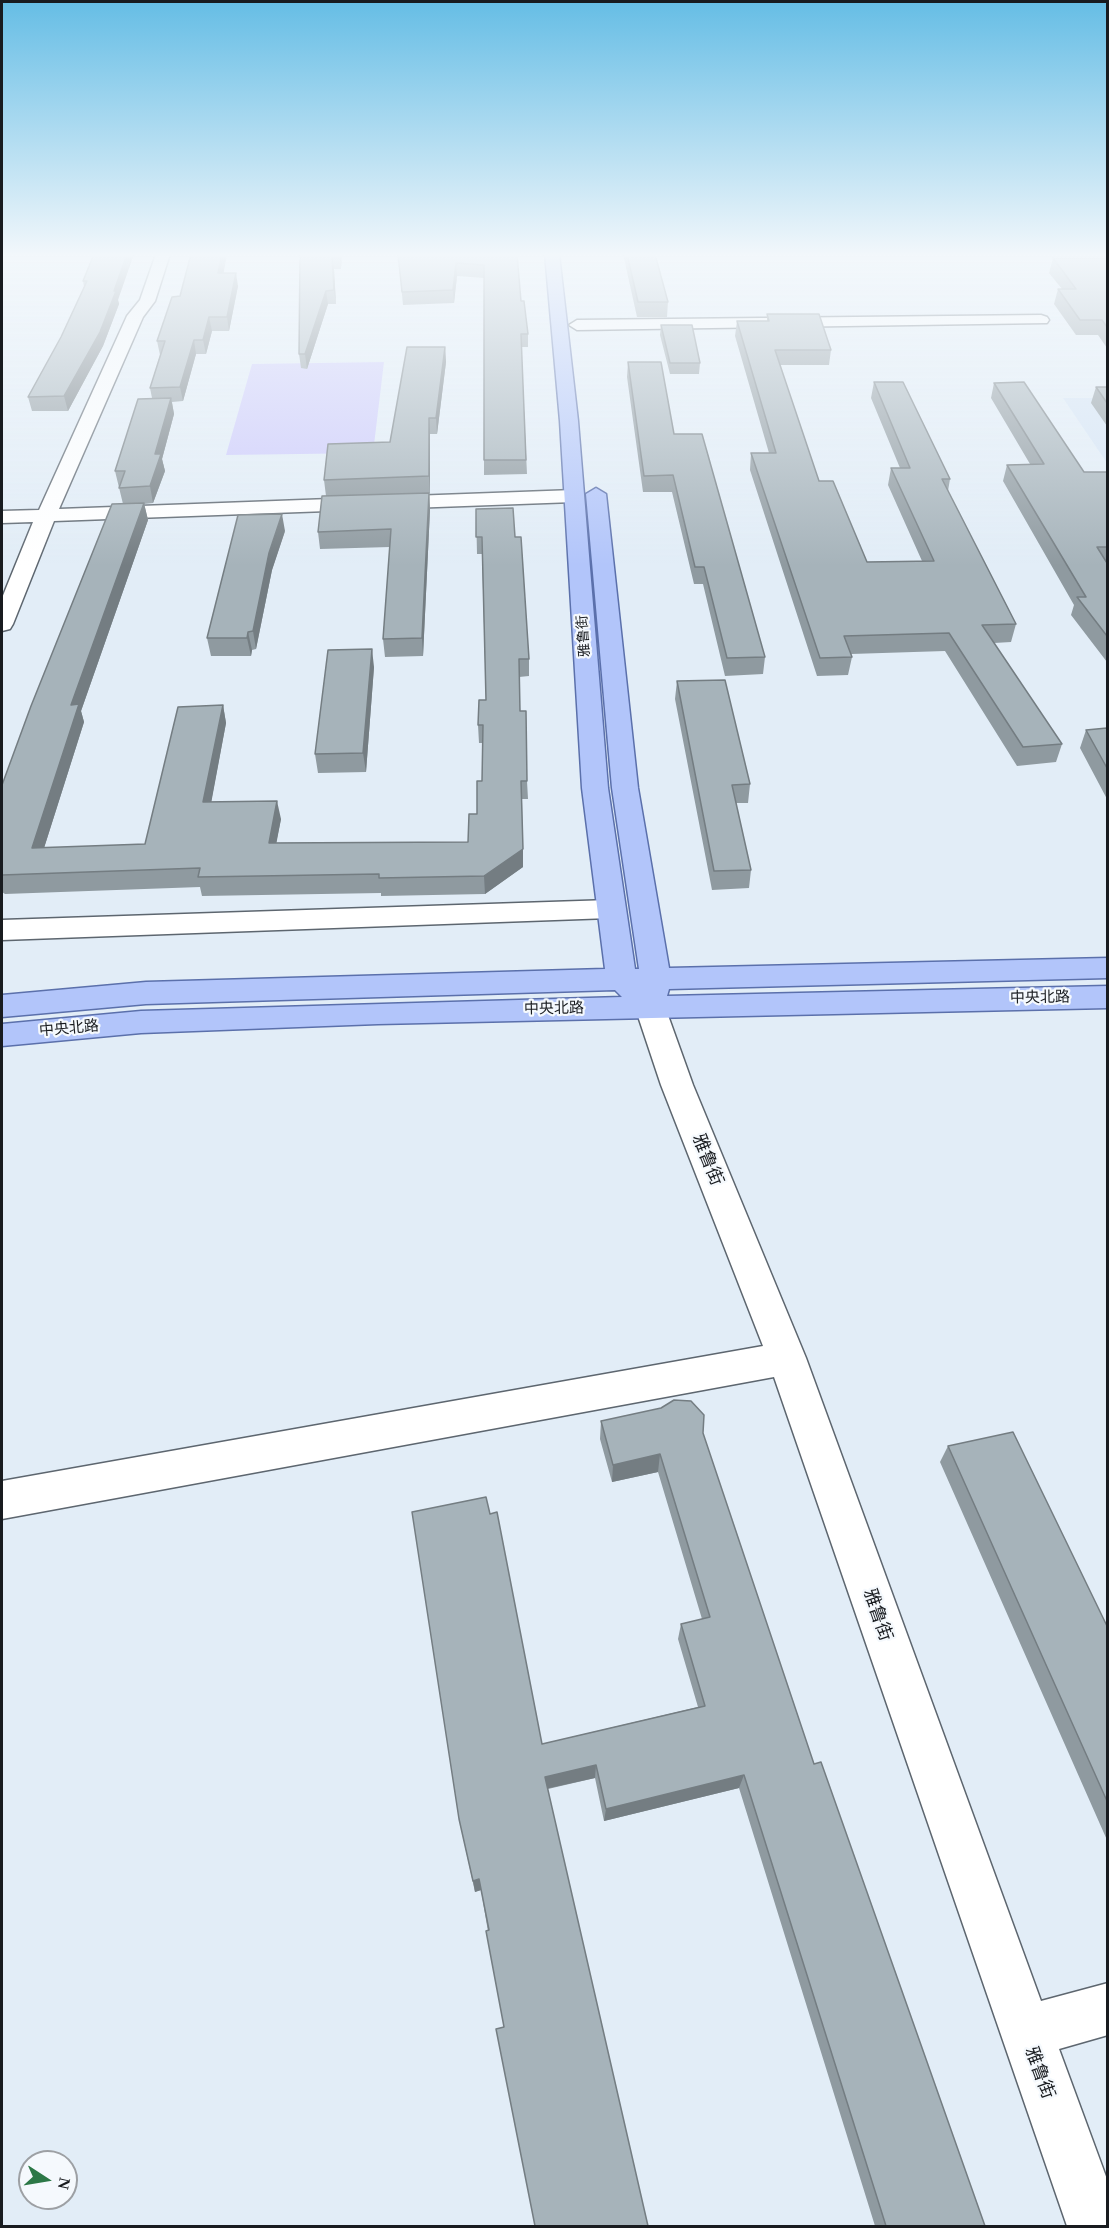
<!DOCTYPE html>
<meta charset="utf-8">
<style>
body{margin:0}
#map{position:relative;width:1109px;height:2228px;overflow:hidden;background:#e2edf7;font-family:"Times New Roman",serif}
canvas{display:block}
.frame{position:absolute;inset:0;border:3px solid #181b1f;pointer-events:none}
.north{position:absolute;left:18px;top:2150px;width:60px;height:60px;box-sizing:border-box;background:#f5f9fd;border:2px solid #9da0a4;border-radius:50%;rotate:102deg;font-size:16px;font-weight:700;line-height:24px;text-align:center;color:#181b1f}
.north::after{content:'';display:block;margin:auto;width:21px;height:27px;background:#2c7847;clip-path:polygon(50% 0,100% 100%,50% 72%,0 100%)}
</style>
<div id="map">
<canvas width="1109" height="2228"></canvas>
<div class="frame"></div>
<div class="north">N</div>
</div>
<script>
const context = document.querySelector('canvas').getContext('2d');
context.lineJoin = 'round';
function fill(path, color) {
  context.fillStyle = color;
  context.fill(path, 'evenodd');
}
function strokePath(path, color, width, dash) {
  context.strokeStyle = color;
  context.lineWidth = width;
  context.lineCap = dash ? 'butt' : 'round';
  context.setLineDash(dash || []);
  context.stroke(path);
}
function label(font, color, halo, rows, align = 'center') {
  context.font = font + ' "Times New Roman","Noto Sans SC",serif';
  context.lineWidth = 4.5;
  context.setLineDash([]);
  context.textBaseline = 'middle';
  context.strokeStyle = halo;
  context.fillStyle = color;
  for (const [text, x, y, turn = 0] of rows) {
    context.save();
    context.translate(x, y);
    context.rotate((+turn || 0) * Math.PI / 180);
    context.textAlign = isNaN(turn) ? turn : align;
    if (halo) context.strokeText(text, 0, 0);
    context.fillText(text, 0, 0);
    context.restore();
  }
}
const built = new Path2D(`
 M 1063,398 L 1107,398 L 1107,463 Z`);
const green = new Path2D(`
 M 384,362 L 373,453 L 226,455 L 252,364 Z`);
const minor = new Path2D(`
 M 156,254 L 170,254 L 155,301 L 143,317 L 59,509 L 574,490 L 581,492 L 584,496 L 581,500 L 574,502 L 54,521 L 13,624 L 10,629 L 2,631 L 2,598 L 33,522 L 2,523 L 2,511 L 39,510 L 127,316 L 140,300 Z
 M 1041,315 L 1047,317 L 1049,320 L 1047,323 L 577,330 L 569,325 L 577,320 Z
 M 610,900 L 620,902 L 624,909 L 620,916 L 610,918 L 2,940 L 2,920 Z
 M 650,996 L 661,999 L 665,1007 L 693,1085 L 806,1358 L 1041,2001 L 1108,1983 L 1108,2035 L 1059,2049 L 1108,2182 L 1108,2226 L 1067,2226 L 774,1377 L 2,1519 L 2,1481 L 763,1346 L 661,1085 L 635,1007 L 639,999 Z`);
const major = new Path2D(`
 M 545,254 L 559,254 L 578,421 L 608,788 L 635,969 L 639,969 L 612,788 L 586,494 L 596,488 L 606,494 L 638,788 L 669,968 L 1108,958 L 1108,978 L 669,989 L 667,996 L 1108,986 L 1108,1008 L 378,1024 L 141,1033 L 2,1046 L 2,1024 L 141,1011 L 622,997 L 615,990 L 146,1004 L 2,1017 L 2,995 L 146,982 L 605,969 L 582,788 L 560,421 Z`);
const wall = new Path2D(`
 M 94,254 L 118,300 L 119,304 L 103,346 L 68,411 L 32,411 L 28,397 L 61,337 L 84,287 L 83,281 Z
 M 191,254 L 227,254 L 223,273 L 238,286 L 229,331 L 212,331 L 206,354 L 196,354 L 183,401 L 172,402 L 174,414 L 162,459 L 165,471 L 153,503 L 144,504 L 148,520 L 81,711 L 84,722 L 44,848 L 145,844 L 223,705 L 226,723 L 211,802 L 281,819 L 276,843 L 468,842 L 477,814 L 482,781 L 483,743 L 479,743 L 478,725 L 486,700 L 482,554 L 477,554 L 476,509 L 515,537 L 529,659 L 529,676 L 519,677 L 520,711 L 527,781 L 528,799 L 522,799 L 523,867 L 485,894 L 381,896 L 381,893 L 202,896 L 200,887 L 5,894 L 2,892 L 2,785 L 123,504 L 115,471 L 152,398 L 150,388 L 160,355 L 157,341 L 180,296 Z
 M 300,254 L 342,254 L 341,269 L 334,269 L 336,304 L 328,304 L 307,369 L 301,368 L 299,354 Z
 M 398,254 L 517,254 L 521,301 L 528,334 L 528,347 L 521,347 L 527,474 L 484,475 L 484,278 L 457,276 L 454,303 L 403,305 Z
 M 623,254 L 655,254 L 668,302 L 667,317 L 637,317 Z
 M 1053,258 L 1107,258 L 1107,348 L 1098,335 L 1076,335 L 1054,304 L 1058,289 L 1062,289 L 1049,273 Z
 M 767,314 L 831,350 L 829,365 L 780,365 L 819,481 L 867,562 L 922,561 L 888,485 L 891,468 L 900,468 L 871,398 L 874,382 L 950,479 L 948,491 L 1016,624 L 1011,642 L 994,643 L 1062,744 L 1056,762 L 1017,766 L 945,651 L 851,654 L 852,657 L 848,675 L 817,676 L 750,470 L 751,453 L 769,453 L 735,336 L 737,321 L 767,321 Z
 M 661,325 L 700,363 L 699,374 L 670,374 L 660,335 Z
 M 445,347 L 446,362 L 437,434 L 430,434 L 430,493 L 429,493 L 430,510 L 423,656 L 385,657 L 383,639 L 390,547 L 320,549 L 318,532 L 326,496 L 324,480 L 390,442 Z
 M 628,362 L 674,434 L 765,657 L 763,674 L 725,676 L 703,584 L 694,584 L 672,492 L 643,492 L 627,377 Z
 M 994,383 L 1084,472 L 1107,472 L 1107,662 L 1071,615 L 1074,605 L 1003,481 L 1007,465 L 1030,464 L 991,398 Z
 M 1096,387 L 1107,387 L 1107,426 L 1091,403 Z
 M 285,531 L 272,570 L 256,649 L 252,650 L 251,656 L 211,656 L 207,638 Z
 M 374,667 L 366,772 L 318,773 L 315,754 Z
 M 677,681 L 750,784 L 748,803 L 736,803 L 751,870 L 749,888 L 712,890 L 675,699 Z
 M 1107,728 L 1107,799 L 1080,748 L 1086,730 Z
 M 601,1421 L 703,1433 L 814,1764 L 985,2226 L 875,2226 L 739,1788 L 604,1821 L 595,1778 L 548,1789 L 504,2027 L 481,1890 L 475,1892 L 459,1819 L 542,1744 L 698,1707 L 678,1639 L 681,1624 L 702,1619 L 658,1472 L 612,1482 L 600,1439 Z
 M 948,1446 L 1107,1626 L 1107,1840 L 940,1462 Z`);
const shadedWall = new Path2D(`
 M 127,254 L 134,254 L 118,300 L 119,304 L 103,346 L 68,411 L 64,396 Z
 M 222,254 L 227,254 L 221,287 L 218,273 Z
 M 340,254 L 342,254 L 341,269 L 340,256 Z
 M 332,256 L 334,269 L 336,304 L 334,290 Z
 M 456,263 L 457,276 L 454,303 L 453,290 Z
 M 236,273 L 238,286 L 229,331 L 227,317 Z
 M 326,291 L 328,304 L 307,369 L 305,354 Z
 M 209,317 L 212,331 L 206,354 L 203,340 Z
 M 194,340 L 196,354 L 183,401 L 180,387 Z
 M 445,347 L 446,362 L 437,434 L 436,418 Z
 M 171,398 L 174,414 L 162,459 L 165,471 L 153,503 L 150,486 L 155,454 Z
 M 429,418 L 430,434 L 430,493 L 429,476 Z
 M 429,493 L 430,510 L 423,656 L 422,638 Z
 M 144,503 L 148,520 L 81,711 L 84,722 L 38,867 L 32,848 L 71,705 Z
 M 282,514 L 285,531 L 272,570 L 256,649 L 253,631 L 269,553 Z
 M 248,632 L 252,650 L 251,656 L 247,638 Z
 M 372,649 L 374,667 L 366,772 L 363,753 Z
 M 223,705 L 226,723 L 208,820 L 203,802 Z
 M 277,801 L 281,819 L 273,861 L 269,843 Z
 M 523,849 L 523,867 L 485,894 L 484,876 Z
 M 660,1454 L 658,1472 L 612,1482 L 613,1465 Z
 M 596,1765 L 595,1778 L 545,1789 L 545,1777 Z
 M 744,1775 L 739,1788 L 604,1821 L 606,1809 Z
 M 479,1879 L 481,1890 L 475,1892 L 473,1881 Z`);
const building = new Path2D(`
 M 94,254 L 127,254 L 114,291 L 116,291 L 100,332 L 64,396 L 28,397 L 61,337 L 87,281 L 83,281 Z
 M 191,254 L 222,254 L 218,273 L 236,273 L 227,317 L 209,317 L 203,340 L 194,340 L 180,387 L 150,388 L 165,341 L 157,341 L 172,297 L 180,296 Z
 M 300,254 L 340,254 L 340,256 L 332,256 L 334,290 L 326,291 L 305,354 L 299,354 Z
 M 398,254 L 517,254 L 521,301 L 524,301 L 528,334 L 521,334 L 526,460 L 484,460 L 484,265 L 456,263 L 453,290 L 402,292 Z
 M 627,254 L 655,254 L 668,302 L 638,302 Z
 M 1053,258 L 1107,258 L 1107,327 L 1102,320 L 1080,320 L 1058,289 L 1076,289 Z
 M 767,314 L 819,314 L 831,350 L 775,350 L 819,481 L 833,481 L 867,562 L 934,561 L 891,468 L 910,468 L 874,382 L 903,382 L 950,479 L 942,479 L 1016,624 L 982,625 L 1062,744 L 1023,747 L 949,633 L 844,636 L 852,657 L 820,658 L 751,453 L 776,453 L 737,321 L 769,321 Z
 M 661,325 L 692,325 L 700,363 L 670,363 Z
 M 407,347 L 445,347 L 436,418 L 429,418 L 429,476 L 324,480 L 328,444 L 390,442 Z
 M 628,362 L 661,362 L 674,434 L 702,434 L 765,657 L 727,658 L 704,567 L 695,567 L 673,475 L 644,476 Z
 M 1024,382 L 1084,472 L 1107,472 L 1107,547 L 1097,547 L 1107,563 L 1107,636 L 1077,597 L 1086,597 L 1007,465 L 1044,464 L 994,383 Z
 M 1096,387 L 1107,387 L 1107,403 Z
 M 171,398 L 155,454 L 161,454 L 150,486 L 119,488 L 125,471 L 115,471 L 138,399 Z
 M 429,493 L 422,638 L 383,639 L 391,529 L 318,532 L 322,496 Z
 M 144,503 L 71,705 L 79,704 L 32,848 L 145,844 L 178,707 L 223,705 L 203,802 L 277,801 L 269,843 L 468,842 L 469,814 L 477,814 L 477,781 L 482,781 L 483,725 L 478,725 L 479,700 L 486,700 L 482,537 L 476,537 L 476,509 L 513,508 L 515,537 L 521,537 L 529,659 L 519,659 L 520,711 L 526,711 L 527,781 L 521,781 L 523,849 L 484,876 L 379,878 L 379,874 L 198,877 L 200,868 L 2,875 L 2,785 L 31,706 L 112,504 Z
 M 282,514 L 269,553 L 253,631 L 248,632 L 247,638 L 207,638 L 238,515 Z
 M 372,649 L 363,753 L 315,754 L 328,650 Z
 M 725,680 L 750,784 L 732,785 L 751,870 L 714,871 L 677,681 Z
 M 1107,728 L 1107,768 L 1086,730 Z
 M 674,1400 L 691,1401 L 704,1415 L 703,1433 L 814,1764 L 821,1762 L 985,2226 L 886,2226 L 744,1775 L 606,1809 L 596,1765 L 545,1777 L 648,2226 L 535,2226 L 496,2029 L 504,2027 L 486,1931 L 489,1930 L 479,1879 L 473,1881 L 459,1819 L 412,1512 L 486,1497 L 490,1514 L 497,1512 L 542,1744 L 705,1706 L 681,1624 L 710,1617 L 660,1454 L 613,1465 L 601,1421 L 661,1408 Z
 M 1013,1432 L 1107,1626 L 1107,1801 L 948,1446 Z`);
const farStreetnames = [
 ["雅鲁街",584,636,-94]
];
const streetNames = [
 ["中央北路",1040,998,-1],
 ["中央北路",554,1009,-1],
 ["中央北路",69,1029,-5]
];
const nearStreetnames = [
 ["雅鲁街",707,1160,68],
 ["雅鲁街",877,1615,71],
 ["雅鲁街",1039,2073,70]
];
fill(built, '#d5e4f5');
fill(green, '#cdcafc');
strokePath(minor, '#5d666f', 3);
strokePath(major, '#5b70ab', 3);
fill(minor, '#fff');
fill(major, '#b2c5fa');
fill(wall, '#8f9aa0');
fill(shadedWall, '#747d82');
fill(building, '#a6b3ba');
strokePath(building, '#747d82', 1.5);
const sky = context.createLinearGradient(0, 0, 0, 566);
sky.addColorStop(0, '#65bde5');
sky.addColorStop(0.45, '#f2f7fb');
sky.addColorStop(1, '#f2f7fb00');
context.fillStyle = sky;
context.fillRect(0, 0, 1109, 566);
label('14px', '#181b1f', '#f5f9fd', farStreetnames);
label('15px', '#181b1f', '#f5f9fd', streetNames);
label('18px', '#181b1f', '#f5f9fd', nearStreetnames);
</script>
